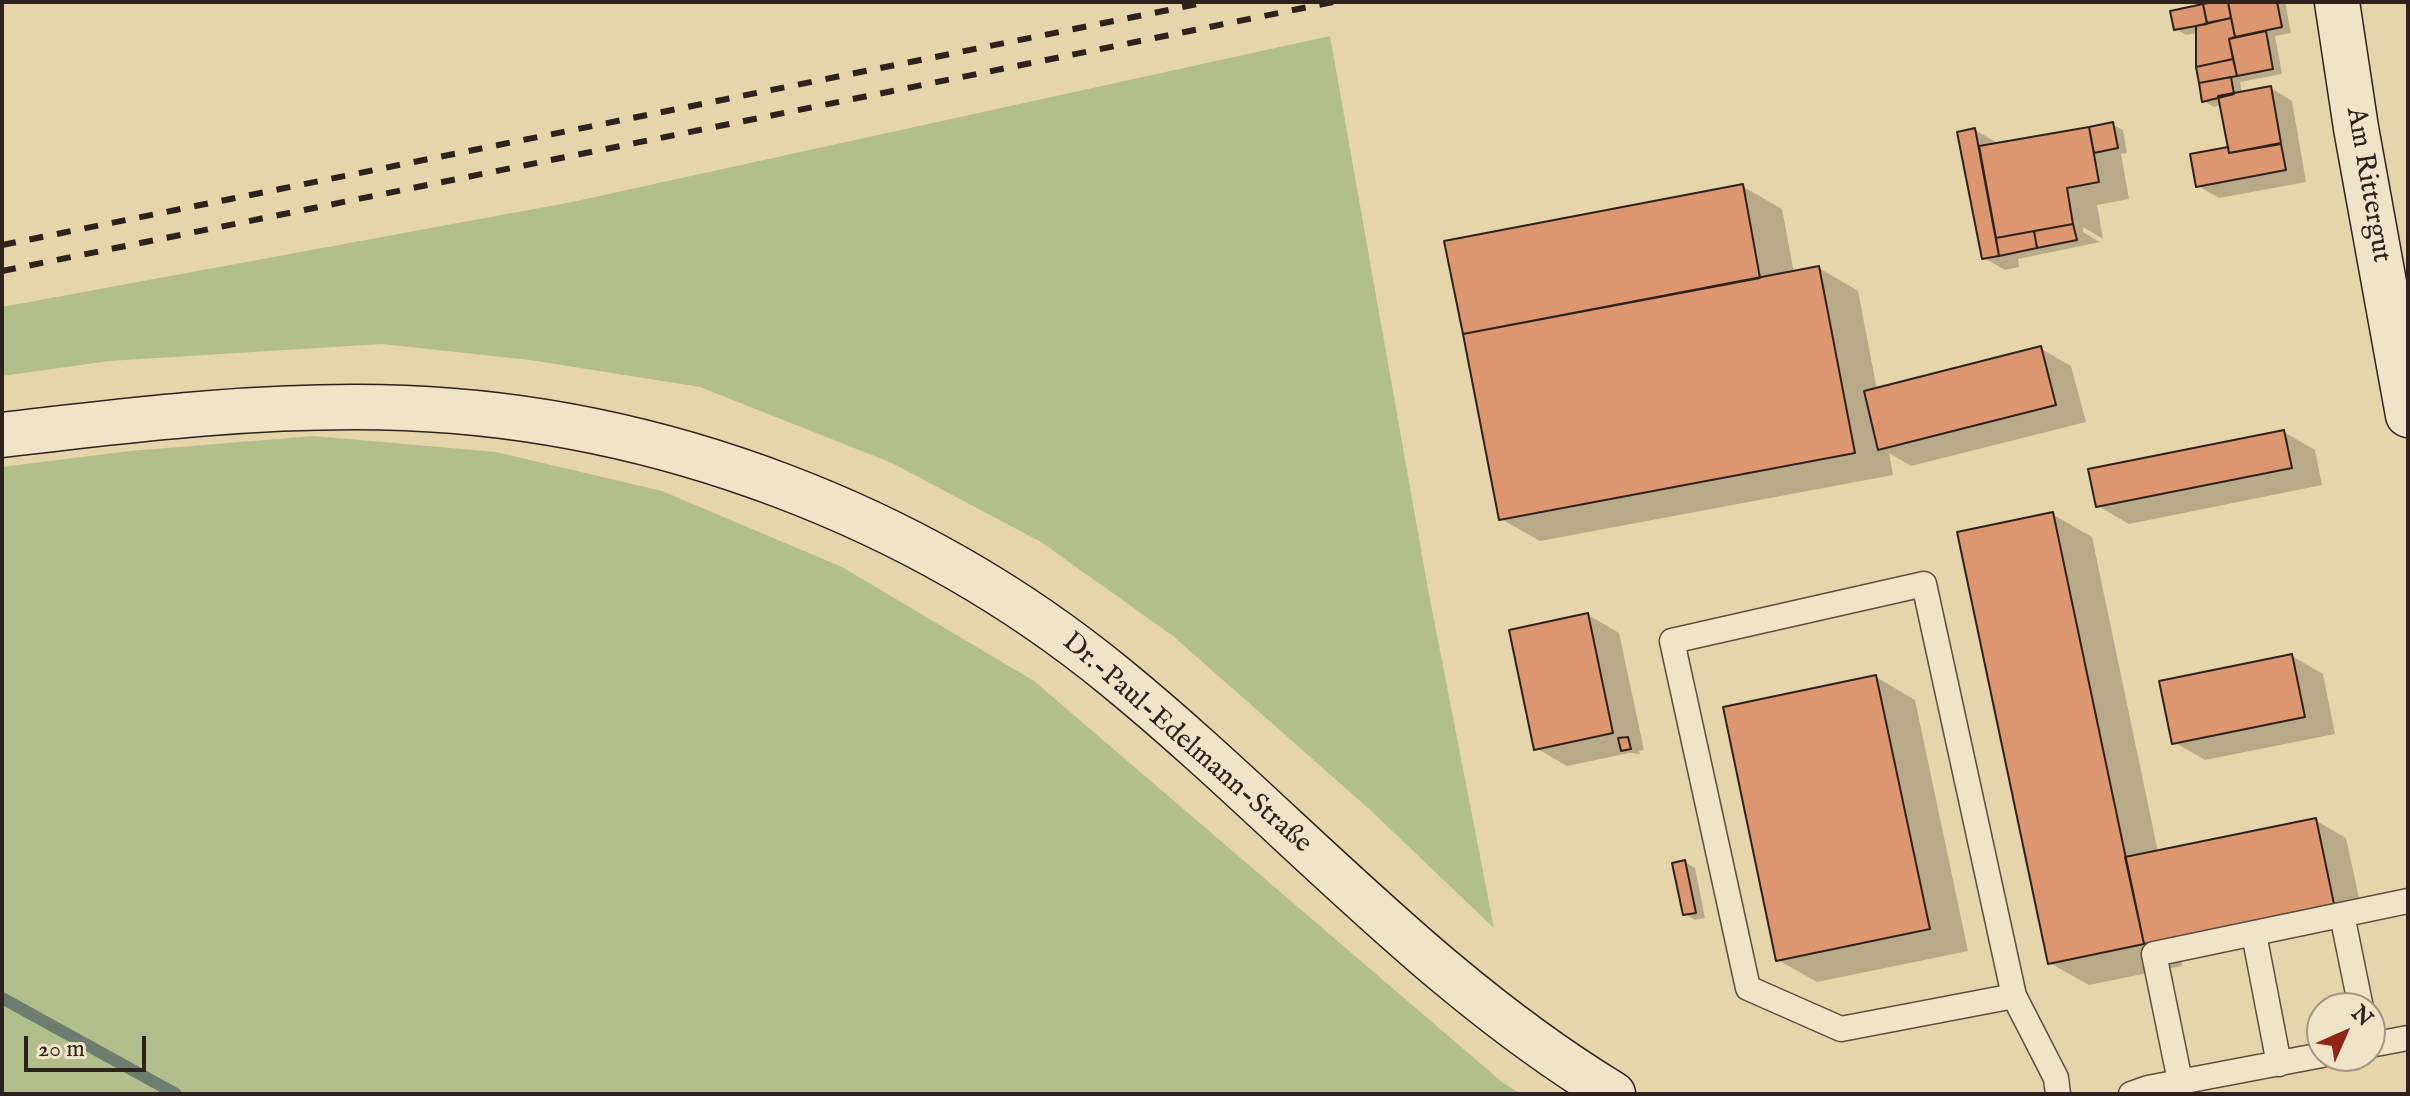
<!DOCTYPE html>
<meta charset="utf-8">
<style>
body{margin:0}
#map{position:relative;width:2410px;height:1096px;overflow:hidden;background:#e6d5aa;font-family:"IM FELL English",serif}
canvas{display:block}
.frame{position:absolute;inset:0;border:4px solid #2e221d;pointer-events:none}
.north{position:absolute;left:2306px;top:992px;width:80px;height:80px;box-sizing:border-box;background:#efe4c8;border:2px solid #a29684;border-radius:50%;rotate:45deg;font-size:22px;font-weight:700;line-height:32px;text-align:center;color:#2e221d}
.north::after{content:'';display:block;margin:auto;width:28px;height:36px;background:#8f2418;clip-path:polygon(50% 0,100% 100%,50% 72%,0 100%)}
.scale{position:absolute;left:24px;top:1036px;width:122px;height:36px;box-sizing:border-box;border:4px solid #2e221d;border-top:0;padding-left:10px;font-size:24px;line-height:28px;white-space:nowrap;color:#2e221d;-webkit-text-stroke:6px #efe4c8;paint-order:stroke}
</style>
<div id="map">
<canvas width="2410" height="1096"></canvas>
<div class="frame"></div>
<div class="north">N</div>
<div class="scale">20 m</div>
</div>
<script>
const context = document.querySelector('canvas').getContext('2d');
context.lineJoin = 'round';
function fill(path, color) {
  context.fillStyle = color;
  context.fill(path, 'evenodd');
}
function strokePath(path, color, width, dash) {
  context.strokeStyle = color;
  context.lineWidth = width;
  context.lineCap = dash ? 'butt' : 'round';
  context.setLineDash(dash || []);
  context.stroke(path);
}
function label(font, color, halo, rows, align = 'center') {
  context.font = font + ' "IM FELL English",serif';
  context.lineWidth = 8;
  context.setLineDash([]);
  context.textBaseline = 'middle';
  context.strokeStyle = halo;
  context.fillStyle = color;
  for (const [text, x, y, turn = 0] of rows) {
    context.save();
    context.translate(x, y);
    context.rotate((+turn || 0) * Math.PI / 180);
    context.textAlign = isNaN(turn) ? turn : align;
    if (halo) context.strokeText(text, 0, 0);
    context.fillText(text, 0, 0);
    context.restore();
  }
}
const green = new Path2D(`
 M 1330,36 L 1428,589 L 1494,928 L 1367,807 L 1173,636 L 1041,542 L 892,463 L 700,387 L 530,360 L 382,344 L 109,361 L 2,376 L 2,307 L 572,202 Z
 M 314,436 L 496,452 L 662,491 L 842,567 L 1034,681 L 1502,1082 L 1521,1094 L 2,1094 L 2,467 L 130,451 Z`);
const shadow = new Path2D(`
 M 2224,2 L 2285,2 L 2291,33 L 2275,36 L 2282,74 L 2240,82 L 2242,94 L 2271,88 L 2292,101 L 2306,182 L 2219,198 L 2198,186 L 2231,148 L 2222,104 L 2214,107 L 2204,101 L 2198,33 L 2186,35 L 2176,29 L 2173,12 Z
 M 2112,124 L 2123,130 L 2127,153 L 2121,154 L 2129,199 L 2097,205 L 2103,239 L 2083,227 L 2083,232 L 2100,242 L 2018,259 L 2019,267 L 2005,270 L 1984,258 L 1975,130 L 1996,142 L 1996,145 Z
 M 1742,186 L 1782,209 L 1794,273 L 1819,268 L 1858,291 L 1877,390 L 2040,348 L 2071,366 L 2086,422 L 1911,466 L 1889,453 L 1893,475 L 1540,541 L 1501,519 Z
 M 2284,432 L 2315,450 L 2322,485 L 2129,524 L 2098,506 Z
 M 2052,514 L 2092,537 L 2158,852 L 2315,820 L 2346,838 L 2364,921 L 2181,960 L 2182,966 L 2089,985 L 2050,963 Z
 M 1588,615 L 1619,633 L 1644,750 L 1639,751 L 1640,754 L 1629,753 L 1567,766 L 1536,748 Z
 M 2292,656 L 2323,674 L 2335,734 L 2205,760 L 2174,742 Z
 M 1876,677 L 1915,700 L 1968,951 L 1817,982 L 1778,960 Z
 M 1685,862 L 1695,868 L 1705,918 L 1695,920 L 1685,914 Z`);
const stream = new Path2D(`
 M 2,998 L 176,1094`);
const building = new Path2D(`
 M 2214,2 L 2228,2 L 2231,18 L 2207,23 L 2203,4 Z
 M 2228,2 L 2277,2 L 2282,27 L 2235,37 Z
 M 2203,4 L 2207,24 L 2174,30 L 2170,11 Z
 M 2231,18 L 2235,37 L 2229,39 L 2233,59 L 2196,67 L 2196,26 Z
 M 2266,31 L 2273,69 L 2237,76 L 2229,39 Z
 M 2233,59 L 2237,76 L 2199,83 L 2196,67 Z
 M 2231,77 L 2234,94 L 2202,102 L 2199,83 Z
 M 2271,86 L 2281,143 L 2229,153 L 2218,96 Z
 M 2113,122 L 2118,148 L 2094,153 L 2089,127 Z
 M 2089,127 L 2099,182 L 2067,188 L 2073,224 L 1996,238 L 1979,146 Z
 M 1975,128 L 1999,256 L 1982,259 L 1957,132 Z
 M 2281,144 L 2286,170 L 2196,187 L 2190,154 L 2228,147 L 2229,153 Z
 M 1743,184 L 1760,278 L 1463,334 L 1444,241 Z
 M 2073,224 L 2077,240 L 2037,248 L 2034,231 Z
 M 2034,231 L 2037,248 L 1999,256 L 1996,238 Z
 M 1819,266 L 1855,453 L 1499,520 L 1463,334 Z
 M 2041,346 L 2056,405 L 1878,450 L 1864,391 Z
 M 2284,430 L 2292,468 L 2096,507 L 2088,469 Z
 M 2053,512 L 2144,944 L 2048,964 L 1957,532 Z
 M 1588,613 L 1613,733 L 1534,750 L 1509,630 Z
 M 2292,654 L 2305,717 L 2172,744 L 2159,681 Z
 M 1876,675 L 1930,929 L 1776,961 L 1723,707 Z
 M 1628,737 L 1631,749 L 1621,751 L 1618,738 Z
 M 2316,818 L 2334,904 L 2144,944 L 2125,857 Z
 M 1685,860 L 1696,913 L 1683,915 L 1672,863 Z`);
const lane = new Path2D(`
 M 2342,915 L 2361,1008
 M 2254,934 L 2279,1064
 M 2014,996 L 1841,1029 L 1748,988 L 1672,641 L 1924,584 L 2014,996 L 2056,1078 L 2058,1094
 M 2370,1045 L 2408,1038
 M 2180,1081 L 2154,954 L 2408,901
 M 2131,1094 L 2148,1088 L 2322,1055`);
const secondary = new Path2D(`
 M 2337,2 L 2356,128 L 2408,415
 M 2,435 C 136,419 270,403 405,408 C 659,418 917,515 1114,676 C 1282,813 1426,981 1613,1094`);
const rail = new Path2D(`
 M 2,245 L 1208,2
 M 2,271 L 1333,2`);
const streetNames = [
 ["Am Rittergut",2367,185,80],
 ["Dr.-Paul-Edelmann-Straße",1186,744,41]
];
fill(green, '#b2be8b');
fill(shadow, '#0003');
strokePath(stream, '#6d7d6f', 12);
fill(building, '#dc9670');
strokePath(building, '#2e221d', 2);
strokePath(lane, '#5c4f40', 27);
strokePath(secondary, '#2e221d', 47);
strokePath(lane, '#efe4c8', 24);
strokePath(secondary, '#efe4c8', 44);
strokePath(rail, '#2e221d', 6, [14, 14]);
label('28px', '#2e221d', '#efe4c8', streetNames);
</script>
